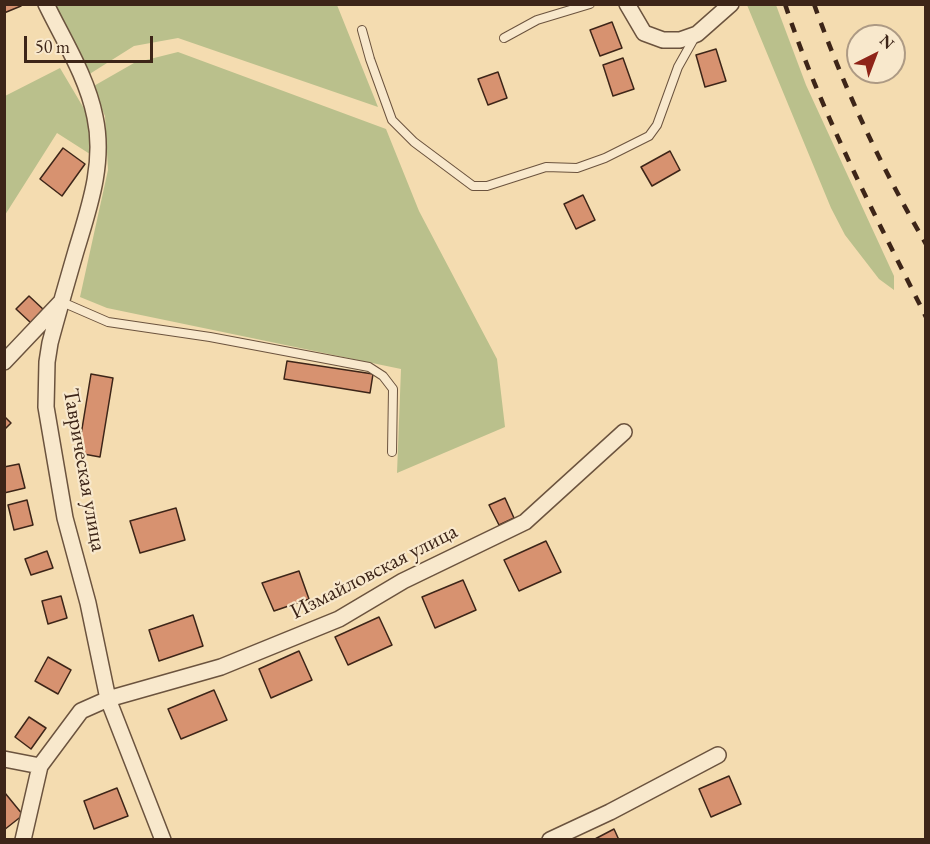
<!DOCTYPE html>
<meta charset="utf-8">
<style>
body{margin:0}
#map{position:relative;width:930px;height:844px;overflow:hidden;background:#f4dcb0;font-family:"EB Garamond",serif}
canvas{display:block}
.frame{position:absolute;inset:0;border:6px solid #3d2518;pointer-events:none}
.north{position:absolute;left:846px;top:24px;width:60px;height:60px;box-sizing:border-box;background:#f8e8cc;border:2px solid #ad9a84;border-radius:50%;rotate:42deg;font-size:16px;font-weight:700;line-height:24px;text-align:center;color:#3d2518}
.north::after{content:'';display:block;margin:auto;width:21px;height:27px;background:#8f2418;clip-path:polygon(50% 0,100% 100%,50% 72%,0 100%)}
.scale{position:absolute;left:24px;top:36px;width:129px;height:27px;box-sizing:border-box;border:3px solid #3d2518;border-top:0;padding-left:8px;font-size:18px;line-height:21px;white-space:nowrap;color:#3d2518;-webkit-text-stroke:4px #f8e8cc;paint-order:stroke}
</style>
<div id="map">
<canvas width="930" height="844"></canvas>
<div class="frame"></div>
<div class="north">N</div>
<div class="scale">50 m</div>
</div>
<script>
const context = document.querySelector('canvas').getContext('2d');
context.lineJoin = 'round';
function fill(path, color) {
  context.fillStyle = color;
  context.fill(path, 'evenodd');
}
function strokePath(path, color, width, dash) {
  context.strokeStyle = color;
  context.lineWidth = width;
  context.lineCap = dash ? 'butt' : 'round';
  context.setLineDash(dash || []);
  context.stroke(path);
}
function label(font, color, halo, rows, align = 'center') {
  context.font = font + ' "EB Garamond",serif';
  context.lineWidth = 4.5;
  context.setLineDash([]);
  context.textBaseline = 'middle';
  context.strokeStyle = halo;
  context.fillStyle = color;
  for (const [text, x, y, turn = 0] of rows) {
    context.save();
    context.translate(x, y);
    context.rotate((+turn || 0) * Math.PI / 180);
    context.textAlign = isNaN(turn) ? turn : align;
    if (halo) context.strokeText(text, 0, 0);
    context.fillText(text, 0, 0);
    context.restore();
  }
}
const green = new Path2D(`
 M 55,5 L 337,5 L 378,107 L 178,38 L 134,46 L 88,75 Z
 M 747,5 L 776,5 L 806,85 L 894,276 L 894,290 L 879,279 L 845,235 L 831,208 Z
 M 178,52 L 386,129 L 419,211 L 497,359 L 505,427 L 397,473 L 401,369 L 107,308 L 80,297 L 108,170 L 105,116 L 92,87 L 134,63 Z
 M 60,68 L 89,117 L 93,156 L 57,133 L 5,215 L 5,96 Z`);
const building = new Path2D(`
 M 4,4 L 20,4 L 21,6 L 4,13 Z
 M 612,22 L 622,48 L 600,56 L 590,30 Z
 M 716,49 L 726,81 L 705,87 L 696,55 Z
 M 623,58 L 634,89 L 613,96 L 603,65 Z
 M 498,72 L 507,98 L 488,105 L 478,79 Z
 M 63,148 L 85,164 L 62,196 L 40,179 Z
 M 670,151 L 680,170 L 652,186 L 641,167 Z
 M 583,195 L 595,220 L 576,229 L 564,204 Z
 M 29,296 L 44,310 L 31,323 L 16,309 Z
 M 287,361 L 373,374 L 370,393 L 284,379 Z
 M 91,374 L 113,378 L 100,457 L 78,453 Z
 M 4,416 L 11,423 L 4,430 Z
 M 19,464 L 25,488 L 4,493 L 4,467 Z
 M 505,498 L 514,518 L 499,525 L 489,505 Z
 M 27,500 L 33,525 L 14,530 L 8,505 Z
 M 176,508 L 185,540 L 140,553 L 130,521 Z
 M 546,541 L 561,572 L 519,591 L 504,560 Z
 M 47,551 L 53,568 L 31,575 L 25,559 Z
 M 299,571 L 309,599 L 274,611 L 262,583 Z
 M 463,580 L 476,610 L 435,628 L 422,597 Z
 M 61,596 L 67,618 L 48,624 L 42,601 Z
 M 193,615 L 203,646 L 159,661 L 149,630 Z
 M 379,617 L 392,645 L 348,665 L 335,637 Z
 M 299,651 L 312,680 L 271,698 L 259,669 Z
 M 48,657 L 71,670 L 58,694 L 35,681 Z
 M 214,690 L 227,720 L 181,739 L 168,709 Z
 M 29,717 L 46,728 L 31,749 L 15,737 Z
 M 729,776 L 741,804 L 711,817 L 699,789 Z
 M 117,788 L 128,816 L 94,829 L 84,801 Z
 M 4,793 L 5,793 L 23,815 L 4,830 Z
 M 614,829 L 619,840 L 593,840 Z`);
const lane = new Path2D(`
 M 362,30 L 370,59 L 392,120 L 414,142 L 473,186 L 487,186 L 546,167 L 577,168 L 605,158 L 649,136 L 657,125 L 678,67 L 696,35
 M 504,38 L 537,20 L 590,4
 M 62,302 L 108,322 L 210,337 L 369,367 L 383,376 L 393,389 L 392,452`);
const street = new Path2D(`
 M 46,4 C 64,41 87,77 95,117 C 105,163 89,208 76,251 C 67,282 58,313 50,343 L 47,362 L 46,407 L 65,518 L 88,603 L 108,699 L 163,840
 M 627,4 L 644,33 L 663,40 L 680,40 L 697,34 L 731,4
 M 4,362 L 60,303
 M 4,759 L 40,766
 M 23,840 L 40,766 L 81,711 L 108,699 L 221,667 L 339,619 L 403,581 L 525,522 L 624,432
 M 550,840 L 610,812 L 718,755`);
const rail = new Path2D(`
 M 785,4 C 821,113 875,215 926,317
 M 814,4 C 844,88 881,167 926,244`);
const streetNames = [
 ["Таврическая улица",84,470,80],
 ["Измайловская улица",374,572,-27]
];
fill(green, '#bac08c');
fill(building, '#d79270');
strokePath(building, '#3d2518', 1.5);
strokePath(lane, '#6b533e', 10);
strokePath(street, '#6b533e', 18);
strokePath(lane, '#f8e8cc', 8);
strokePath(street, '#f8e8cc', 15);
strokePath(rail, '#3d2518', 4.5, [10, 10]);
label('22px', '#3d2518', '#f8e8cc', streetNames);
</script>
